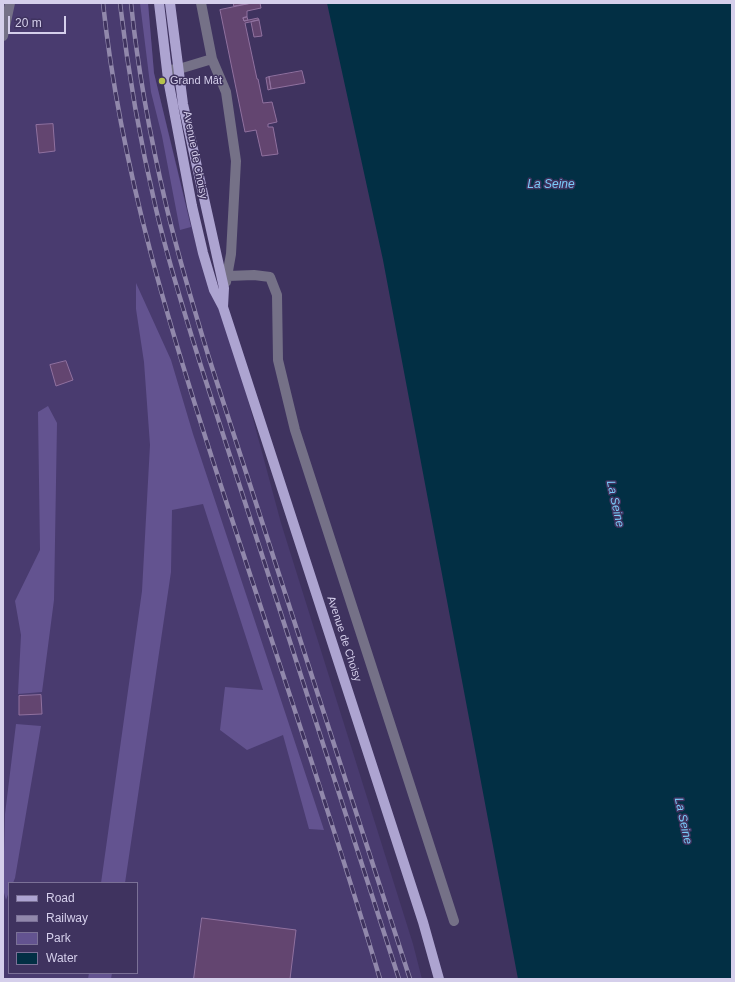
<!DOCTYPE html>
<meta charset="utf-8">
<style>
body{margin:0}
#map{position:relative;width:735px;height:982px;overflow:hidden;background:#3f335f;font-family:Helvetica,sans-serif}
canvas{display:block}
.frame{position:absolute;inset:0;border:4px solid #d5cfeb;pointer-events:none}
.legend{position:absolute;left:8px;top:882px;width:130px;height:92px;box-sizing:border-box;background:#3f335f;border:1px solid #7b7197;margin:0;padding:5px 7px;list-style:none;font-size:12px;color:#d5cfeb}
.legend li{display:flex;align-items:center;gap:8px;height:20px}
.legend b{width:20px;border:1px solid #7b7197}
.scale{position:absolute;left:8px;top:16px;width:58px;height:18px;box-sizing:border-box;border:2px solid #d5cfeb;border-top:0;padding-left:5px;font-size:12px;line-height:14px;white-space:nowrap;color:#d5cfeb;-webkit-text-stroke:3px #3f335f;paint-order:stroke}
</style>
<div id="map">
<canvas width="735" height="982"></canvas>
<div class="frame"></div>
<ul class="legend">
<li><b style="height:5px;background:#ada4d1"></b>Road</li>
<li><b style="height:5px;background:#9188ab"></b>Railway</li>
<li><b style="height:11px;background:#635390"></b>Park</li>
<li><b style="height:11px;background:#022f44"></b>Water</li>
</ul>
<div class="scale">20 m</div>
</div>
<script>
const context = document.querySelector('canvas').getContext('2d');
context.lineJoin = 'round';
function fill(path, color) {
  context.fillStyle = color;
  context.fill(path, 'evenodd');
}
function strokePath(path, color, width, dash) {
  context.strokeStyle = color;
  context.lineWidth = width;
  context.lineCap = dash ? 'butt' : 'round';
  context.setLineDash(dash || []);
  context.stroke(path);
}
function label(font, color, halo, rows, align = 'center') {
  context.font = font + ' Helvetica,sans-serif';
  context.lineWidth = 3;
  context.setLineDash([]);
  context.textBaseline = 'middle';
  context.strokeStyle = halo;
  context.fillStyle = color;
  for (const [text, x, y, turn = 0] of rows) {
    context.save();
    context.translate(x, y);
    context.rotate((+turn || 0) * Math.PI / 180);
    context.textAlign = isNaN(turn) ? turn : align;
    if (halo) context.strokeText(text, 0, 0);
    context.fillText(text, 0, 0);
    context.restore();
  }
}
const built = new Path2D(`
 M 3,3 L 148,3 L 154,73 L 198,253 L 223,307 L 281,523 L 413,944 L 422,979 L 3,979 ZM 9,883 L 137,883 L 137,973 L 9,973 Z`);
const green = new Path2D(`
 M 140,3 L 148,3 L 154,73 L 191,227 L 180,230 L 162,136 L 151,92 Z
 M 136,283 L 171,360 L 193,434 L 324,830 L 309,829 L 283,735 L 247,750 L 220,730 L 225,687 L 263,690 L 203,504 L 172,510 L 171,572 L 125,883 L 101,883 L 142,591 L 150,445 L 144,362 L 136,309 Z
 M 48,406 L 57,423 L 54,600 L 42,692 L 18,694 L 21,635 L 15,601 L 40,550 L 38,412 Z
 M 16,724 L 41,726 L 15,878 L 13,883 L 9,883 L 9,892 L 6,900 L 3,889 L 5,814 Z
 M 89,973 L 112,973 L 111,979 L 88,979 Z`);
const water = new Path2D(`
 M 327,3 L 731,3 L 732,5 L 732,979 L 518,979 L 383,260 Z`);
const building = new Path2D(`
 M 234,3 L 252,3 L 234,6 Z
 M 252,3 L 260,3 L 261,8 L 247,11 L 247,17 L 243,18 L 244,21 L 258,18 L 259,20 L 245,23 L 257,79 L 258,79 L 263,103 L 272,102 L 277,122 L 268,124 L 268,127 L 273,127 L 278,154 L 262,156 L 256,130 L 245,132 L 220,10 Z
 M 247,17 L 248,20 L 244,21 L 243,18 Z
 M 259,20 L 262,36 L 254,37 L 251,22 Z
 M 302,71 L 305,83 L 271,89 L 269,77 Z
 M 269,77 L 271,89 L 268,90 L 266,78 Z
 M 53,124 L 55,151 L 39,153 L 36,125 Z
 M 66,361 L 73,380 L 56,386 L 50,365 Z
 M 41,695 L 42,714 L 19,715 L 19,696 Z
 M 202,918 L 296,930 L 290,979 L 194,979 Z`);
const minor = new Path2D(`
 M 201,3 L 212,59 L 226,92 L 236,161 L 231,254 L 226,282
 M 3,36 L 10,3
 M 167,70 L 179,69 L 212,59
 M 228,276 L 254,275 L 270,277 L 277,295 L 278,360 L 295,430 L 454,921`);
const major = new Path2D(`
 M 159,3 L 168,79 L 192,206 L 203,253 L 214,290 L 223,307 L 238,353 L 423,922 L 439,979
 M 170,3 L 183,104 L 224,288 L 223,307`);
const rail = new Path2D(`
 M 103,3 C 121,173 172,336 225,498 C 277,658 332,818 380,979
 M 120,3 C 128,72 140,141 156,209 C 168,261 184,312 200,363 L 399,979
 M 131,3 C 138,72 151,141 167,209 C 179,259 194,309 209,358 L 410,979`);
const markers = [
 [162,81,4,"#b5c249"]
];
const poiNames = [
 ["Grand Mât",170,81]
];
const streetNames = [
 ["Avenue de Choisy",195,155,79],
 ["Avenue de Choisy",344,639,72]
];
const waterNames = [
 ["La Seine",551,185],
 ["La Seine",615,504,78],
 ["La Seine",683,821,78]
];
fill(built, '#493b6f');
fill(green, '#635390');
fill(water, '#022f44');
fill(building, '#634570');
strokePath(building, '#90719f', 1);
strokePath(minor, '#757187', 10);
strokePath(major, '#ada4d1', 10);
strokePath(rail, '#9188ab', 4.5);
strokePath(rail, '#3f335f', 3, [9]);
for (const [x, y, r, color] of markers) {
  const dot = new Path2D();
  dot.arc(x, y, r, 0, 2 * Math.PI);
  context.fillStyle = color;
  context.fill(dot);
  strokePath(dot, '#3f335f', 1.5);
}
label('11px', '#d5cfeb', '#3f335f', poiNames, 'left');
label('11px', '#d5cfeb', '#3f335f', streetNames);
label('italic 12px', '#79caf8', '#3f335f', waterNames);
</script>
